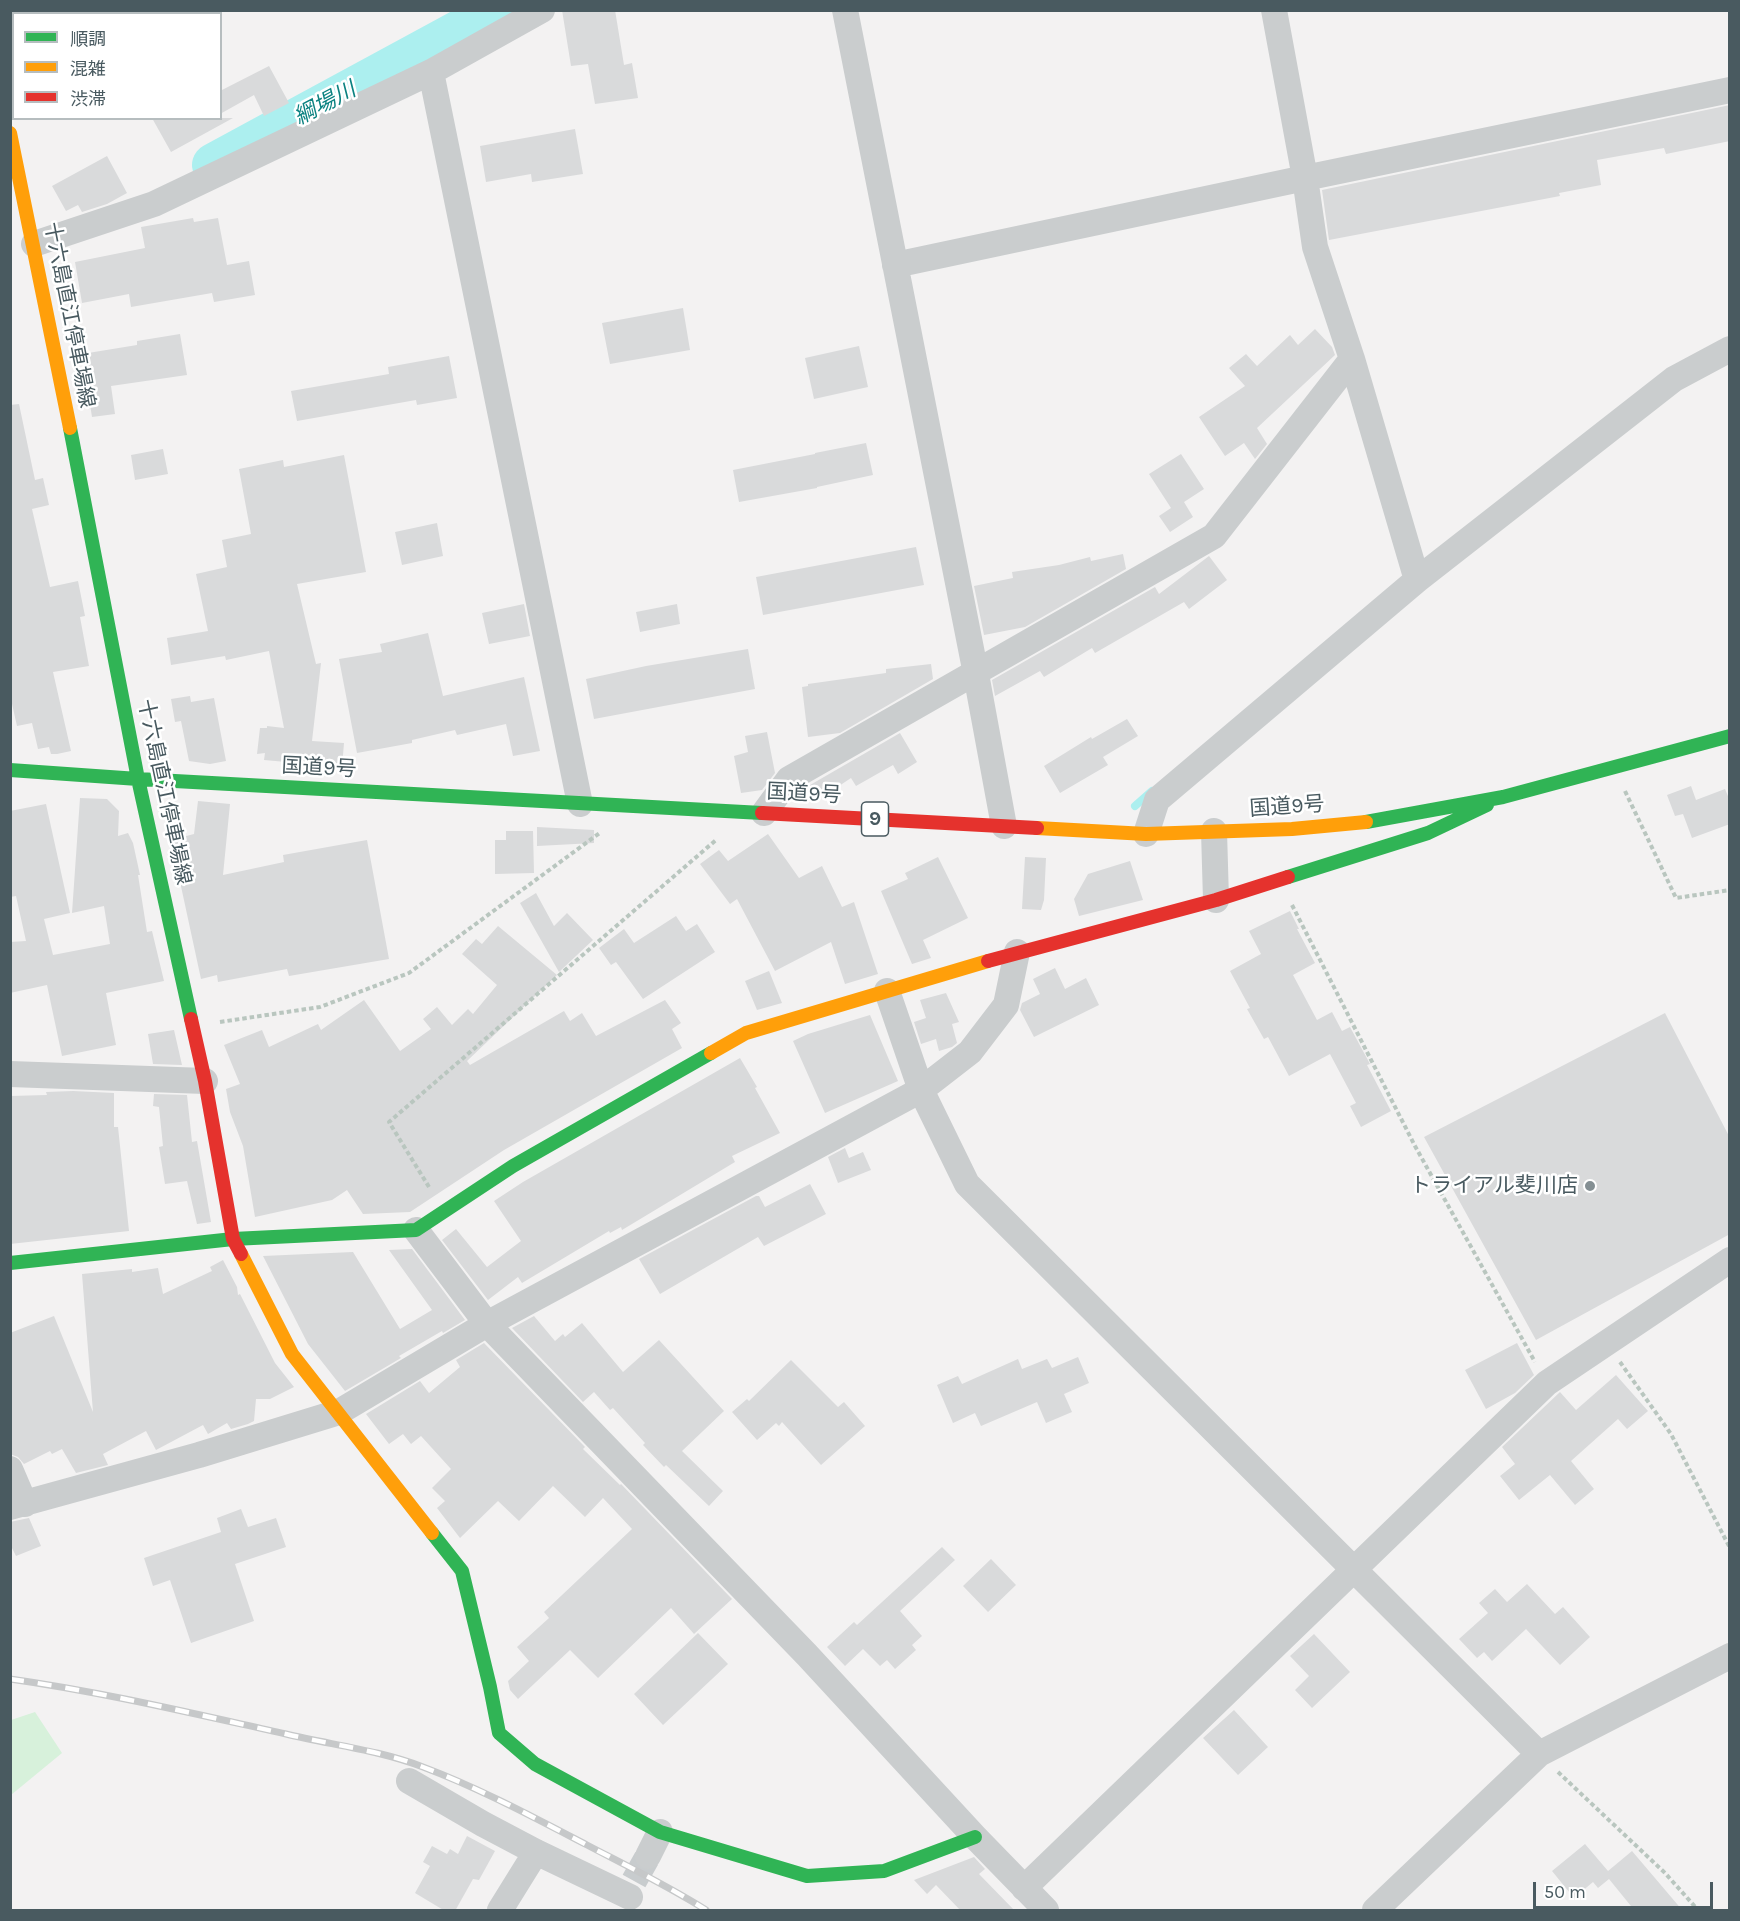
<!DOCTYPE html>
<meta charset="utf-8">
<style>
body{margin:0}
#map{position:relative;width:1740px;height:1921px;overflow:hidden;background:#f3f2f2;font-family:Karla,"Noto Sans JP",sans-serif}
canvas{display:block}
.frame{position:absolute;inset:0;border:12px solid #495a60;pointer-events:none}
.legend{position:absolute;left:12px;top:12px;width:210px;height:108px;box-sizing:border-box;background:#fff;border:2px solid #b6bdbf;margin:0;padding:8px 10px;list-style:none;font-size:18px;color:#495a60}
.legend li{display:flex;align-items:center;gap:12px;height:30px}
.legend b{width:30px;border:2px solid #b6bdbf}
.scale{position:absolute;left:1533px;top:1882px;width:180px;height:27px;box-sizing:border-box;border:3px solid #495a60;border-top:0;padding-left:8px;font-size:18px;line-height:21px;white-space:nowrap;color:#495a60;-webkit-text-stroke:4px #fff;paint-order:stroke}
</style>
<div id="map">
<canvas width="1740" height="1921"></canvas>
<div class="frame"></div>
<ul class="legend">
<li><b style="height:8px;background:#30b455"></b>順調</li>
<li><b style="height:8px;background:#ff9f0a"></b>混雑</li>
<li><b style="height:8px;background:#e5322d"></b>渋滞</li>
</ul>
<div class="scale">50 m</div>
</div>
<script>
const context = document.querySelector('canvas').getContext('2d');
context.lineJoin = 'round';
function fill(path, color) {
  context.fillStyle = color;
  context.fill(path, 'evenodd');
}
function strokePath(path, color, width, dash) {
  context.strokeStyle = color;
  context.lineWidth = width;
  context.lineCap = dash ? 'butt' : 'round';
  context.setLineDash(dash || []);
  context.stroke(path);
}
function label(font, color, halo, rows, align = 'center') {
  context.font = font + ' Karla,"Noto Sans JP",sans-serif';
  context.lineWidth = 5;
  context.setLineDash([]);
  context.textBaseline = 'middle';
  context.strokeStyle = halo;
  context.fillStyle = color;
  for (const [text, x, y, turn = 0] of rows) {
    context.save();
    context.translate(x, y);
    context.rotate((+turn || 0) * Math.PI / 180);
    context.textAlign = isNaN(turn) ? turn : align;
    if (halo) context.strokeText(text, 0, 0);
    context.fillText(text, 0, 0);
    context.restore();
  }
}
const green = new Path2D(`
 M 35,1712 L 62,1753 L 11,1795 L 11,1720 Z`);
const stream = new Path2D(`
 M 1135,806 L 1152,791`);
const river = new Path2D(`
 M 214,165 L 500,10`);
const building = new Path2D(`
 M 562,10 L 615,10 L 624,65 L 632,63 L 638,98 L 595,104 L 588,64 L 571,66 Z
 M 269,66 L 289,103 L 264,116 L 254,95 L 220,114 L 220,91 Z
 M 1730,105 L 1730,141 L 1666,154 L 1664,148 L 1597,160 L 1601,185 L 1559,193 L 1560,196 L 1329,240 L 1322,190 Z
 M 152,118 L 233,118 L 171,152 Z
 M 575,129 L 583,174 L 532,182 L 531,174 L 486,182 L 480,146 Z
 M 107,156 L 127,193 L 107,204 L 82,212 L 78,205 L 66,211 L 52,186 Z
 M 193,218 L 194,222 L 218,218 L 227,265 L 249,261 L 255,295 L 214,302 L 212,293 L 131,307 L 129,294 L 82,303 L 75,262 L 145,248 L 141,227 Z
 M 683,308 L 690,350 L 610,364 L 602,323 Z
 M 1315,329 L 1332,347 L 1335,355 L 1257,428 L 1267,444 L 1255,459 L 1244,443 L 1225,456 L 1199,417 L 1245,386 L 1229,368 L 1246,354 L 1257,366 L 1290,335 L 1298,345 Z
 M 180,334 L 187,375 L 111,386 L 115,414 L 92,417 L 82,354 L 137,345 L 137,341 Z
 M 859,346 L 868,387 L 814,399 L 805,358 Z
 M 449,356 L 457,398 L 417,405 L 416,400 L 297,421 L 291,391 L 389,374 L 388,367 Z
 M 19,404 L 35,480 L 43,478 L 49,505 L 32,509 L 50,587 L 78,581 L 85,616 L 80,617 L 89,666 L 53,672 L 71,751 L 57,754 L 51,754 L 49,747 L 38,749 L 32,723 L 17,726 L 10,695 L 10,405 Z
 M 866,443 L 873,475 L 817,487 L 817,488 L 739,502 L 733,470 L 815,454 L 815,453 Z
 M 163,449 L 168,474 L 135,480 L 131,455 Z
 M 1181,454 L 1204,489 L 1184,502 L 1193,517 L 1170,532 L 1159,516 L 1171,508 L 1149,474 Z
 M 344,455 L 366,572 L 297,584 L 316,664 L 321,663 L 312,741 L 344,743 L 342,767 L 264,760 L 265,753 L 257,754 L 260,728 L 267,728 L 267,726 L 284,728 L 269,651 L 226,660 L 225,656 L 171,665 L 167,638 L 208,631 L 196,574 L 227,567 L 222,540 L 251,534 L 239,469 L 283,460 L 284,467 Z
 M 437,523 L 443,556 L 402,565 L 395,532 Z
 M 916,547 L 924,585 L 763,615 L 756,577 Z
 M 1123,554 L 1126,569 L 1025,627 L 984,635 L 974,586 L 1013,578 L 1012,572 L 1059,565 L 1090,557 L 1091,561 Z
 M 1209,556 L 1227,580 L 1189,609 L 1184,602 L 1095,653 L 1092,648 L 1044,677 L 1040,671 L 995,696 L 992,680 L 1155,587 L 1159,594 Z
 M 524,604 L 530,636 L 489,644 L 482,613 Z
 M 677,604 L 680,624 L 640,632 L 636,612 Z
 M 428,633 L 443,696 L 524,677 L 540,751 L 513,756 L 506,724 L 457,735 L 455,730 L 412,740 L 412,743 L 357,753 L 339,659 L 382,652 L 380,644 Z
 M 748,649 L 755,689 L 594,719 L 586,679 L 646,666 Z
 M 931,664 L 933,679 L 840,733 L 808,737 L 802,687 L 808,686 L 808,684 L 886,673 L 886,669 Z
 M 190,696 L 191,702 L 214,698 L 226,761 L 210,764 L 189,761 L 181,721 L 175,722 L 171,699 Z
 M 1127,719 L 1138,736 L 1103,757 L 1108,765 L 1060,793 L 1044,766 L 1091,737 L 1092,739 Z
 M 767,732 L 775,773 L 762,790 L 741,793 L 734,756 L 748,752 L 745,736 Z
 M 900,733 L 917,762 L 898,774 L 893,765 L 856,786 L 851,778 L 827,794 L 798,792 Z
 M 1691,786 L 1696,800 L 1725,789 L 1730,801 L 1730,824 L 1692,838 L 1683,814 L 1675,816 L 1667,795 Z
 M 80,798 L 107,799 L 119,811 L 118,836 L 128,833 L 133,843 L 140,875 L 138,875 L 147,932 L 152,931 L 164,981 L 106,993 L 116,1045 L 62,1056 L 47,985 L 10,993 L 10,942 L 26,941 L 16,896 L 10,897 L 10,811 L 46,804 L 70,913 L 44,919 L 53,955 L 110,944 L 104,906 L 72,913 Z
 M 198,801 L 230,804 L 223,875 L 284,862 L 283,855 L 367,840 L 389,959 L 289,976 L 287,969 L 218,982 L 217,975 L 201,979 L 171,840 L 194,834 Z
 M 537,827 L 594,830 L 594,843 L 537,846 Z
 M 506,831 L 533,831 L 534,873 L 495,874 L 495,840 L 506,840 Z
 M 768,834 L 799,878 L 822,866 L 842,907 L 854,902 L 878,974 L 845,984 L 831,942 L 775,971 L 737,899 L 730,904 L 700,864 L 719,850 L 728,861 Z
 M 938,857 L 968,918 L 923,940 L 931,958 L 912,964 L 881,891 L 908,879 L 905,873 Z
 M 1025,857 L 1046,858 L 1044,900 L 1041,910 L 1022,909 Z
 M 1130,861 L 1143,900 L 1079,916 L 1074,899 L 1088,874 Z
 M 536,893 L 554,926 L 567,913 L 593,940 L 559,972 L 520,903 Z
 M 1290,911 L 1299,929 L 1297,929 L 1315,963 L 1293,975 L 1317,1020 L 1332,1012 L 1342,1031 L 1350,1027 L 1370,1064 L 1367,1065 L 1391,1111 L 1361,1127 L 1350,1106 L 1356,1103 L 1330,1054 L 1289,1076 L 1268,1037 L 1264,1039 L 1247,1009 L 1250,1008 L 1230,971 L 1261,954 L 1249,931 Z
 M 676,916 L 686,931 L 697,924 L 715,952 L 643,999 L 616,962 L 611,965 L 599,948 L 624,929 L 634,943 Z
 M 498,926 L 557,975 L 467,1061 L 470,1065 L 564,1011 L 570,1021 L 582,1013 L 596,1036 L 665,1000 L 681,1023 L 672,1029 L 682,1048 L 504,1150 L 410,1212 L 363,1214 L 347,1190 L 332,1200 L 255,1217 L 243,1146 L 230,1112 L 226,1089 L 240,1084 L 224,1045 L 262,1030 L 269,1047 L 318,1024 L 321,1030 L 364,1000 L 400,1051 L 431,1029 L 423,1019 L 437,1007 L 452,1025 L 468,1009 L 473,1014 L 497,985 L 462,954 L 476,939 L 482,944 Z
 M 1055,968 L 1065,989 L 1086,978 L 1099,1005 L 1034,1037 L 1020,1010 L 1022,1003 L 1040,994 L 1033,979 Z
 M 769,971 L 782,1003 L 757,1010 L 745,981 Z
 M 946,993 L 959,1022 L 952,1024 L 957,1043 L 952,1047 L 939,1051 L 936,1039 L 921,1044 L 914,1022 L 926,1018 L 920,1000 Z
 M 1665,1013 L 1730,1138 L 1730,1234 L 1536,1340 L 1424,1137 Z
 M 870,1015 L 898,1081 L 825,1113 L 793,1041 L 808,1034 Z
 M 174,1030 L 182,1065 L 153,1064 L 148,1034 Z
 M 740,1058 L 757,1087 L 755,1088 L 780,1133 L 732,1156 L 735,1162 L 622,1230 L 621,1227 L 610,1233 L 609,1231 L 522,1283 L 518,1277 L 488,1300 L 442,1240 L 456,1229 L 487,1267 L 521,1241 L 494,1201 L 523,1182 Z
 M 73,1091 L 114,1093 L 114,1127 L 118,1127 L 129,1231 L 10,1244 L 10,1096 L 47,1095 L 46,1092 Z
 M 154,1094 L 187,1095 L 192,1142 L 197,1141 L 211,1222 L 197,1224 L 187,1181 L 165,1184 L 159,1147 L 163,1146 L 159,1107 L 153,1106 Z
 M 845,1148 L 849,1158 L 863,1152 L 871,1170 L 838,1183 L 828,1157 Z
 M 810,1184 L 826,1214 L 764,1246 L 758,1237 L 660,1294 L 639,1259 L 756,1196 L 759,1196 L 765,1207 Z
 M 412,1249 L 465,1320 L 443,1333 L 442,1331 L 399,1356 L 401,1358 L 345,1391 L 308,1344 L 263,1256 L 353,1252 L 400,1329 L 432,1310 L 389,1250 Z
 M 223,1260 L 237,1287 L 238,1295 L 240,1294 L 275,1363 L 294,1387 L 270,1399 L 256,1399 L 254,1421 L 248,1424 L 231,1429 L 227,1423 L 208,1434 L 203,1425 L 156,1450 L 146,1431 L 103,1454 L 108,1465 L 76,1473 L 62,1449 L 52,1454 L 50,1451 L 24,1464 L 18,1457 L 10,1454 L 10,1333 L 54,1316 L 93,1412 L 82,1274 L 132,1269 L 132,1272 L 158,1268 L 163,1294 L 212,1271 L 210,1267 Z
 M 534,1316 L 555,1341 L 563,1334 L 565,1337 L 582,1323 L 623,1372 L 659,1340 L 724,1411 L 682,1451 L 723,1491 L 709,1506 L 666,1465 L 664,1467 L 643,1445 L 645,1443 L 613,1408 L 610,1410 L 594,1392 L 583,1402 L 512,1328 Z
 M 484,1343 L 585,1447 L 583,1449 L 620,1485 L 621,1484 L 732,1599 L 694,1634 L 671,1608 L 598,1678 L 570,1650 L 518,1699 L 510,1690 L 508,1681 L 529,1661 L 517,1647 L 549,1618 L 544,1612 L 632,1529 L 603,1498 L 585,1517 L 553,1486 L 519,1521 L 498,1501 L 460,1538 L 437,1508 L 445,1501 L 432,1488 L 451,1469 L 421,1436 L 411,1444 L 403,1434 L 389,1444 L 366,1414 L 420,1381 L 429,1393 L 460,1367 L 456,1360 Z
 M 1517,1343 L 1534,1375 L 1515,1393 L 1486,1409 L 1465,1370 Z
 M 1078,1357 L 1089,1383 L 1064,1394 L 1072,1412 L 1046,1423 L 1037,1402 L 981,1426 L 975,1413 L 953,1423 L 937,1385 L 958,1376 L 962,1384 L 1018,1359 L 1022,1369 L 1047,1359 L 1052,1368 Z
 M 791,1360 L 838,1407 L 844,1402 L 865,1426 L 821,1465 L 782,1422 L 779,1426 L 776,1423 L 757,1440 L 732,1412 L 747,1399 L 749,1401 Z
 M 1616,1375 L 1648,1411 L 1627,1429 L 1618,1419 L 1571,1461 L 1594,1489 L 1575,1505 L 1550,1475 L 1519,1500 L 1500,1476 L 1515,1464 L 1502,1447 L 1560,1392 L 1576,1410 Z
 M 241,1509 L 248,1527 L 276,1518 L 286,1547 L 235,1564 L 254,1621 L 191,1643 L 170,1580 L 153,1586 L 144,1558 L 221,1532 L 217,1518 Z
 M 29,1518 L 41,1546 L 16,1556 L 10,1544 L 10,1522 Z
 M 942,1547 L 955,1560 L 900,1611 L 922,1636 L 912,1645 L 916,1650 L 895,1669 L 887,1660 L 880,1666 L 863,1649 L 845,1666 L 827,1647 L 854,1622 L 857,1625 Z
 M 991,1559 L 1016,1585 L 988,1612 L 963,1586 Z
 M 1527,1584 L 1555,1614 L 1563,1607 L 1590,1637 L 1560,1665 L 1526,1629 L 1492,1661 L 1484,1652 L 1477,1658 L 1459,1639 L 1488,1613 L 1479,1603 L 1495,1589 L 1507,1602 Z
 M 698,1633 L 728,1664 L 663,1725 L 634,1694 Z
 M 1314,1634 L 1350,1672 L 1312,1708 L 1295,1690 L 1309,1676 L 1290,1656 Z
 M 1234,1710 L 1268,1747 L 1238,1775 L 1203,1738 Z
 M 467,1836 L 495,1851 L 479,1880 L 473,1879 L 455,1911 L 445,1911 L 415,1893 L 430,1866 L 423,1862 L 432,1846 L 447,1854 L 450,1849 L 458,1854 Z
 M 1585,1844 L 1608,1871 L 1632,1851 L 1683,1911 L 1635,1911 L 1609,1879 L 1598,1888 L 1593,1882 L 1574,1898 L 1552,1871 Z
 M 974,1857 L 985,1869 L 979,1874 L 1015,1911 L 961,1911 L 936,1885 L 927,1894 L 914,1880 Z`);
const streetTunnel = new Path2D(`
 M 634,1881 L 648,1856`);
const path = new Path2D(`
 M 1625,791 L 1676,898 L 1730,890
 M 1292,905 L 1415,1146 L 1535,1362
 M 220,1022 L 320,1007 L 409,973 L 601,832
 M 429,1187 L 389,1122 L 716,840
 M 1620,1362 L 1671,1434 L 1730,1548
 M 1558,1772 L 1665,1873 L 1698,1910`);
const street = new Path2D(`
 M 845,10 L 976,674 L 1004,826
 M 1274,10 L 1305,178 L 1315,247 L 1352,359 L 1417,580
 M 431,72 L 580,804
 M 34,244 L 154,204 L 431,72 L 542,10
 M 895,265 L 1305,178 L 1730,90
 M 764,813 L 789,779 L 1214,536 L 1352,359
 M 1214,831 L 1216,900
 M 1146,834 L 1157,800 L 1417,580 L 1674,379 L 1730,349
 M 887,991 L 921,1090 L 967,1184 L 1539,1754
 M 10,1074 L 205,1081
 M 416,1230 L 487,1324 L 807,1655 L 975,1837 L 1046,1910
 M 10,1469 L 25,1504
 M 10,1507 L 199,1455 L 339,1412 L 487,1324 L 921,1090 L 970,1052 L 1006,1005 L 1017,952
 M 409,1781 L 483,1824 L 536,1852 L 630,1897
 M 648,1856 L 660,1832
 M 1024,1888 L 1547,1383 L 1730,1260
 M 500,1910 L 536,1852
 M 1375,1910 L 1539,1754 L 1730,1656`);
const fast = new Path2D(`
 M 70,428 L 138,779 L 191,1019
 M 10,770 L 138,779 L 762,813
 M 1366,822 L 1503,797 L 1730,736
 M 1288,877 L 1428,833 L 1487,805
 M 10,1263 L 233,1239 L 416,1230 L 513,1166 L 711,1053
 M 432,1533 L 462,1571 L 490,1687 L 499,1733 L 535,1764 L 660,1832 L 807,1876 L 884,1871 L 975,1837`);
const slow = new Path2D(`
 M 10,133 L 70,428
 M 1037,828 L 1146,834 L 1292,829 L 1366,822
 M 711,1053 L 746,1033 L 988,961
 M 241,1254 L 292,1354 L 432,1533`);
const jam = new Path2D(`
 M 762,813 L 1037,828
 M 988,961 L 1216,900 L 1288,877
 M 191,1019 L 205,1081 L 233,1239 L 241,1254`);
const rail = new Path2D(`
 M 10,1679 C 103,1692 195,1714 286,1734 C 332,1745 379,1750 423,1767 C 479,1788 533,1817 587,1845 C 627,1866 668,1886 706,1910`);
const markers = [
 [1590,1186,6,"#848f93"]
];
const shields = [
 [875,819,27]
];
const shieldNames = [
 ["9",875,819]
];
const streetNames = [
 ["十六島直江停車場線",69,315,79],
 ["国道9号",319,768,3],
 ["十六島直江停車場線",164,792,78],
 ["国道9号",804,794,3],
 ["国道9号",1287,807,-4]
];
const poiNames = [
 ["トライアル斐川店",1578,1186]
];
const waterNames = [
 ["綱場川",325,104,-28]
];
fill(green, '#d7f1db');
strokePath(stream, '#acefef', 8);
strokePath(river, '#acefef', 44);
fill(building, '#d9dadb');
strokePath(streetTunnel, '#c8ccce', 26, [26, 13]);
strokePath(path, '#b9c6bf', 4, [4.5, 3]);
strokePath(street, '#cacdce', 26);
strokePath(fast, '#30b455', 14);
strokePath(slow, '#ff9f0a', 14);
strokePath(jam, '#e5322d', 14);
strokePath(rail, '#c6c8c9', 7);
strokePath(rail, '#fff', 4.5, [14]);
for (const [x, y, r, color] of markers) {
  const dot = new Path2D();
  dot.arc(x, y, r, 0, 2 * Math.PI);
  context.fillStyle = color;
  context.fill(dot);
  strokePath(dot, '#fff', 2);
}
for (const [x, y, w] of shields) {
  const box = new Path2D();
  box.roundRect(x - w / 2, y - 17, w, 34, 4.5);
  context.fillStyle = '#fff';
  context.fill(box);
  strokePath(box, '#495a60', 1.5);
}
label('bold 20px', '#495a60', null, shieldNames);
label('21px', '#495a60', '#fff', streetNames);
label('21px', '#495a60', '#fff', poiNames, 'right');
label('italic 22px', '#0b8281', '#fff', waterNames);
</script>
